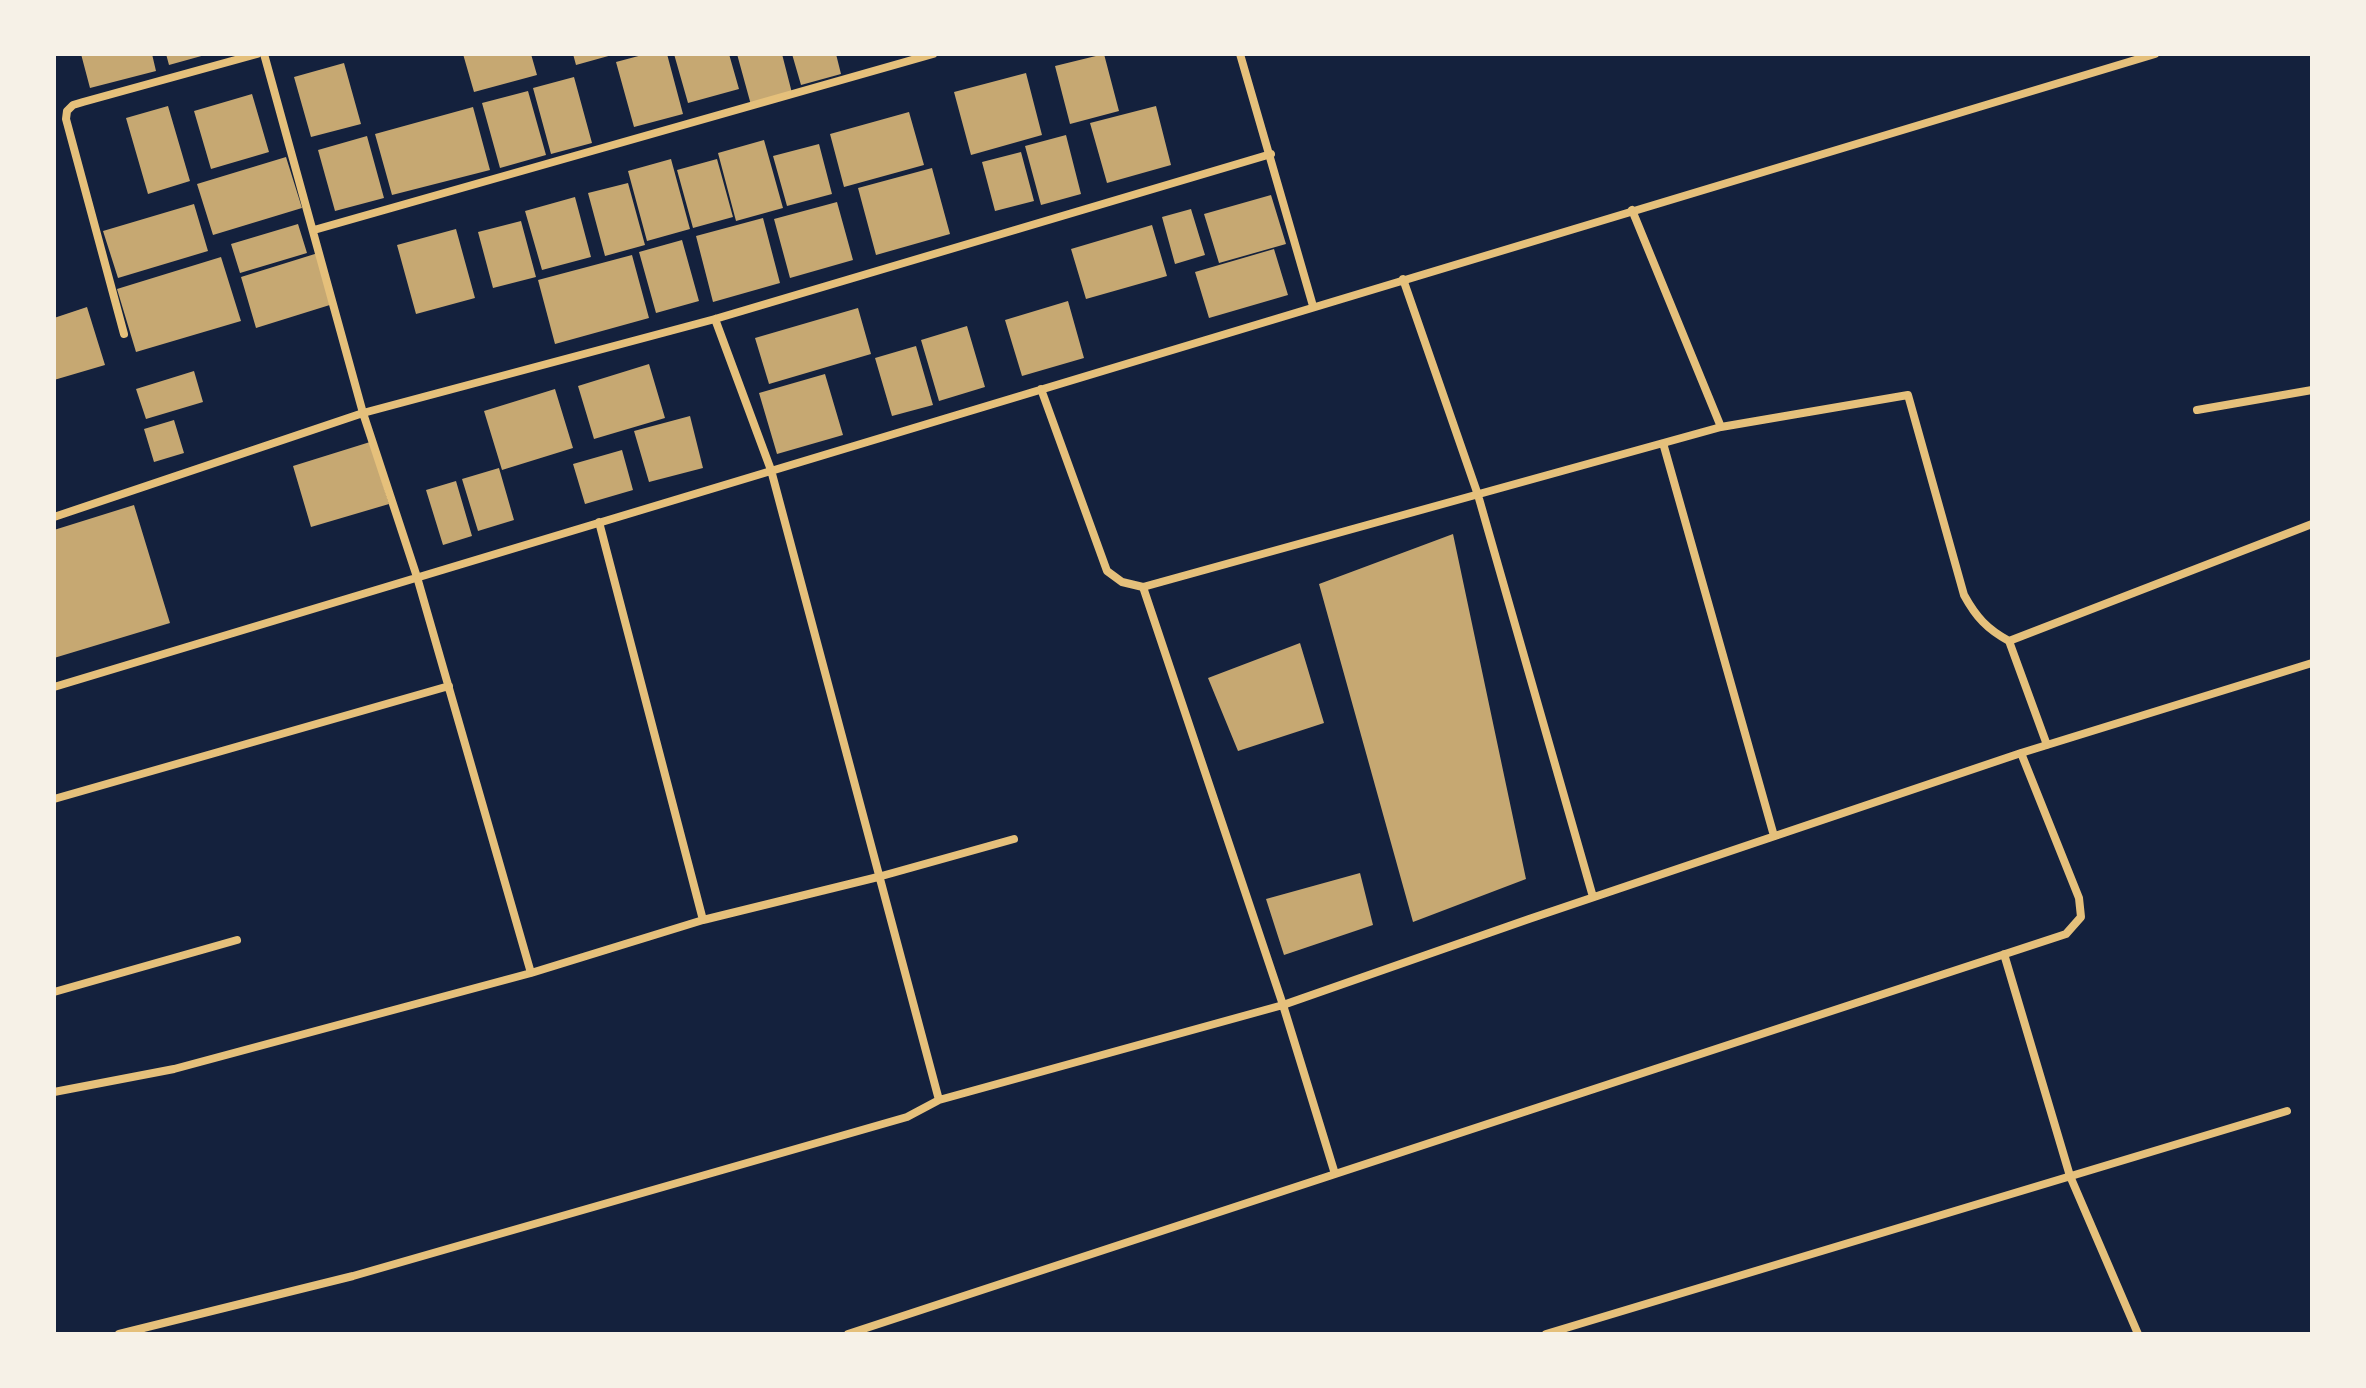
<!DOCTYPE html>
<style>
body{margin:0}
#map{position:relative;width:2366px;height:1388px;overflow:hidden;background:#14213d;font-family:"Exo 2",sans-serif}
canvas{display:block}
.frame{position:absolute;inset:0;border:56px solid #f6f1e7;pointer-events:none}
</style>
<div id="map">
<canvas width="2366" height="1388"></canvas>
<div class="frame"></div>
</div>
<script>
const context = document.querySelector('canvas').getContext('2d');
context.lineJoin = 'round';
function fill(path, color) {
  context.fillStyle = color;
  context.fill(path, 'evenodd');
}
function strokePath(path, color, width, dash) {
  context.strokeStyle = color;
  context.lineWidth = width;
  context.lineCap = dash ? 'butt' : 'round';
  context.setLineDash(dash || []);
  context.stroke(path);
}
const building = new Path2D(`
 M 81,54 L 152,54 L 156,71 L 90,88 Z
 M 166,54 L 205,54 L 205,55 L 169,65 Z
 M 463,54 L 531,54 L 537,75 L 474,92 Z
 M 573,54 L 612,54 L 612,55 L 576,65 Z
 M 646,54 L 667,54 L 683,114 L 634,127 L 616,62 Z
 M 674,54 L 729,54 L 739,89 L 688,103 Z
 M 737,54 L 782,54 L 792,93 L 751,105 Z
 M 792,54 L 836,54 L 841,74 L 801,85 Z
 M 1104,54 L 1119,111 L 1070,124 L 1055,66 Z
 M 344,63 L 361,124 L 311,137 L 294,77 Z
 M 1026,73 L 1042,135 L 971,155 L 954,92 Z
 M 574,77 L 592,143 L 551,154 L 533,88 Z
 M 528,91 L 546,155 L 500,168 L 482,103 Z
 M 252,94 L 269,152 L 211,169 L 194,111 Z
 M 168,106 L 190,181 L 148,194 L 126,118 Z
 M 1156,106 L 1171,165 L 1107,183 L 1090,123 Z
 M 473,107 L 490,170 L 392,195 L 375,134 Z
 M 909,112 L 924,165 L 844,187 L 830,134 Z
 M 1066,135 L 1081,194 L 1041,205 L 1025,146 Z
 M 367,136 L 384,198 L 335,211 L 318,150 Z
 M 764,140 L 783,208 L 736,221 L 718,153 Z
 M 819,144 L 832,194 L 787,206 L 773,156 Z
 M 1021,152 L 1034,201 L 995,211 L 982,162 Z
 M 286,157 L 302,208 L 213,235 L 197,184 Z
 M 671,159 L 690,229 L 647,241 L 628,171 Z
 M 717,159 L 733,217 L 693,228 L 677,170 Z
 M 932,168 L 950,234 L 876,255 L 858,188 Z
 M 628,183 L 645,245 L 605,256 L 588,193 Z
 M 1271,195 L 1286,244 L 1219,263 L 1204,214 Z
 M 575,197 L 591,257 L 542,270 L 525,211 Z
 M 837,202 L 853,260 L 790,278 L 774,219 Z
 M 194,204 L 208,251 L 118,278 L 103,231 Z
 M 1191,209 L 1205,255 L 1175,264 L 1162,217 Z
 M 763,218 L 780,283 L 713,302 L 696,236 Z
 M 521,221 L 536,277 L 493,288 L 478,232 Z
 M 298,224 L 307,253 L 240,273 L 231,244 Z
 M 1152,225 L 1167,276 L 1086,299 L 1071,249 Z
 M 456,229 L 475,298 L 416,314 L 397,245 Z
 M 682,240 L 699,301 L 656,313 L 639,252 Z
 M 1274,249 L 1288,295 L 1209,318 L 1195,272 Z
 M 318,253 L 333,304 L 256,328 L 241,277 Z
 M 632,255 L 649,318 L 555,344 L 538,280 Z
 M 221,257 L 241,321 L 136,352 L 117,289 Z
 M 1068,301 L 1084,358 L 1022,376 L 1005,320 Z
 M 87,307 L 105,365 L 54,380 L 54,318 Z
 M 858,308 L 871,354 L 769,384 L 755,338 Z
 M 967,326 L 985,387 L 939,401 L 921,340 Z
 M 916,346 L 933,405 L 892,416 L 875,358 Z
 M 649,364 L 665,418 L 594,439 L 578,386 Z
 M 194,371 L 203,402 L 146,419 L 136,389 Z
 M 825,374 L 843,435 L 777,454 L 759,393 Z
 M 555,389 L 573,448 L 502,470 L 484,411 Z
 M 690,416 L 703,468 L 649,482 L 634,431 Z
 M 174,420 L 184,453 L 154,462 L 144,429 Z
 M 370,442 L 389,504 L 311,527 L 293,466 Z
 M 622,450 L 633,490 L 585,504 L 573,464 Z
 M 499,468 L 514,520 L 478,531 L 462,479 Z
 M 456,481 L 472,536 L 443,545 L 426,490 Z
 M 134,505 L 170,623 L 54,658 L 54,530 Z
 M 1453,534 L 1526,879 L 1413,922 L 1319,584 Z
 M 1300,643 L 1324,723 L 1238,751 L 1208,678 Z
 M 1360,873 L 1373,925 L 1284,955 L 1266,899 Z`);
const minor = new Path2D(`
 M 264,54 L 363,413 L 417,577 L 531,973
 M 1240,54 L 1313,306
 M 1632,210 L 1721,427 L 1908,395 L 1964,595 C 1976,617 1987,629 2009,641
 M 314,230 L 933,54
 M 1403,279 L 1478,495 L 1593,897
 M 715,319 L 771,470 L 939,1100
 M 124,334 L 66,119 L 67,111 L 73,105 L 83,102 L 257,54
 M 1041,389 L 1107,571 L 1122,582 L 1143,587 L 1721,427
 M 2197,410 L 2312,390
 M 1663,443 L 1774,836
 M 54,517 L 363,413 L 715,319 L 1271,154
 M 599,522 L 703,920
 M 1143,587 L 1283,1005 L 1335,1174
 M 54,687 L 2155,54
 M 2047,745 L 2009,641 L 2312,524
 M 54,799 L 449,686
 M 2004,954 L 2070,1176 L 2138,1334
 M 54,992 L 237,940
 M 54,1092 L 174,1069 L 531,973 L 703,920 L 878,877 L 1014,839
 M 119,1334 L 353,1276 L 907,1117 L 939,1100 L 1283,1005 L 1529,919 L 2021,753 L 2312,663
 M 848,1334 L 2066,934 L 2081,917 L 2079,898 L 2021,753
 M 1546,1334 L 2287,1111`);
fill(building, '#c6a872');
strokePath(minor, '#e5c07b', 8);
</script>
